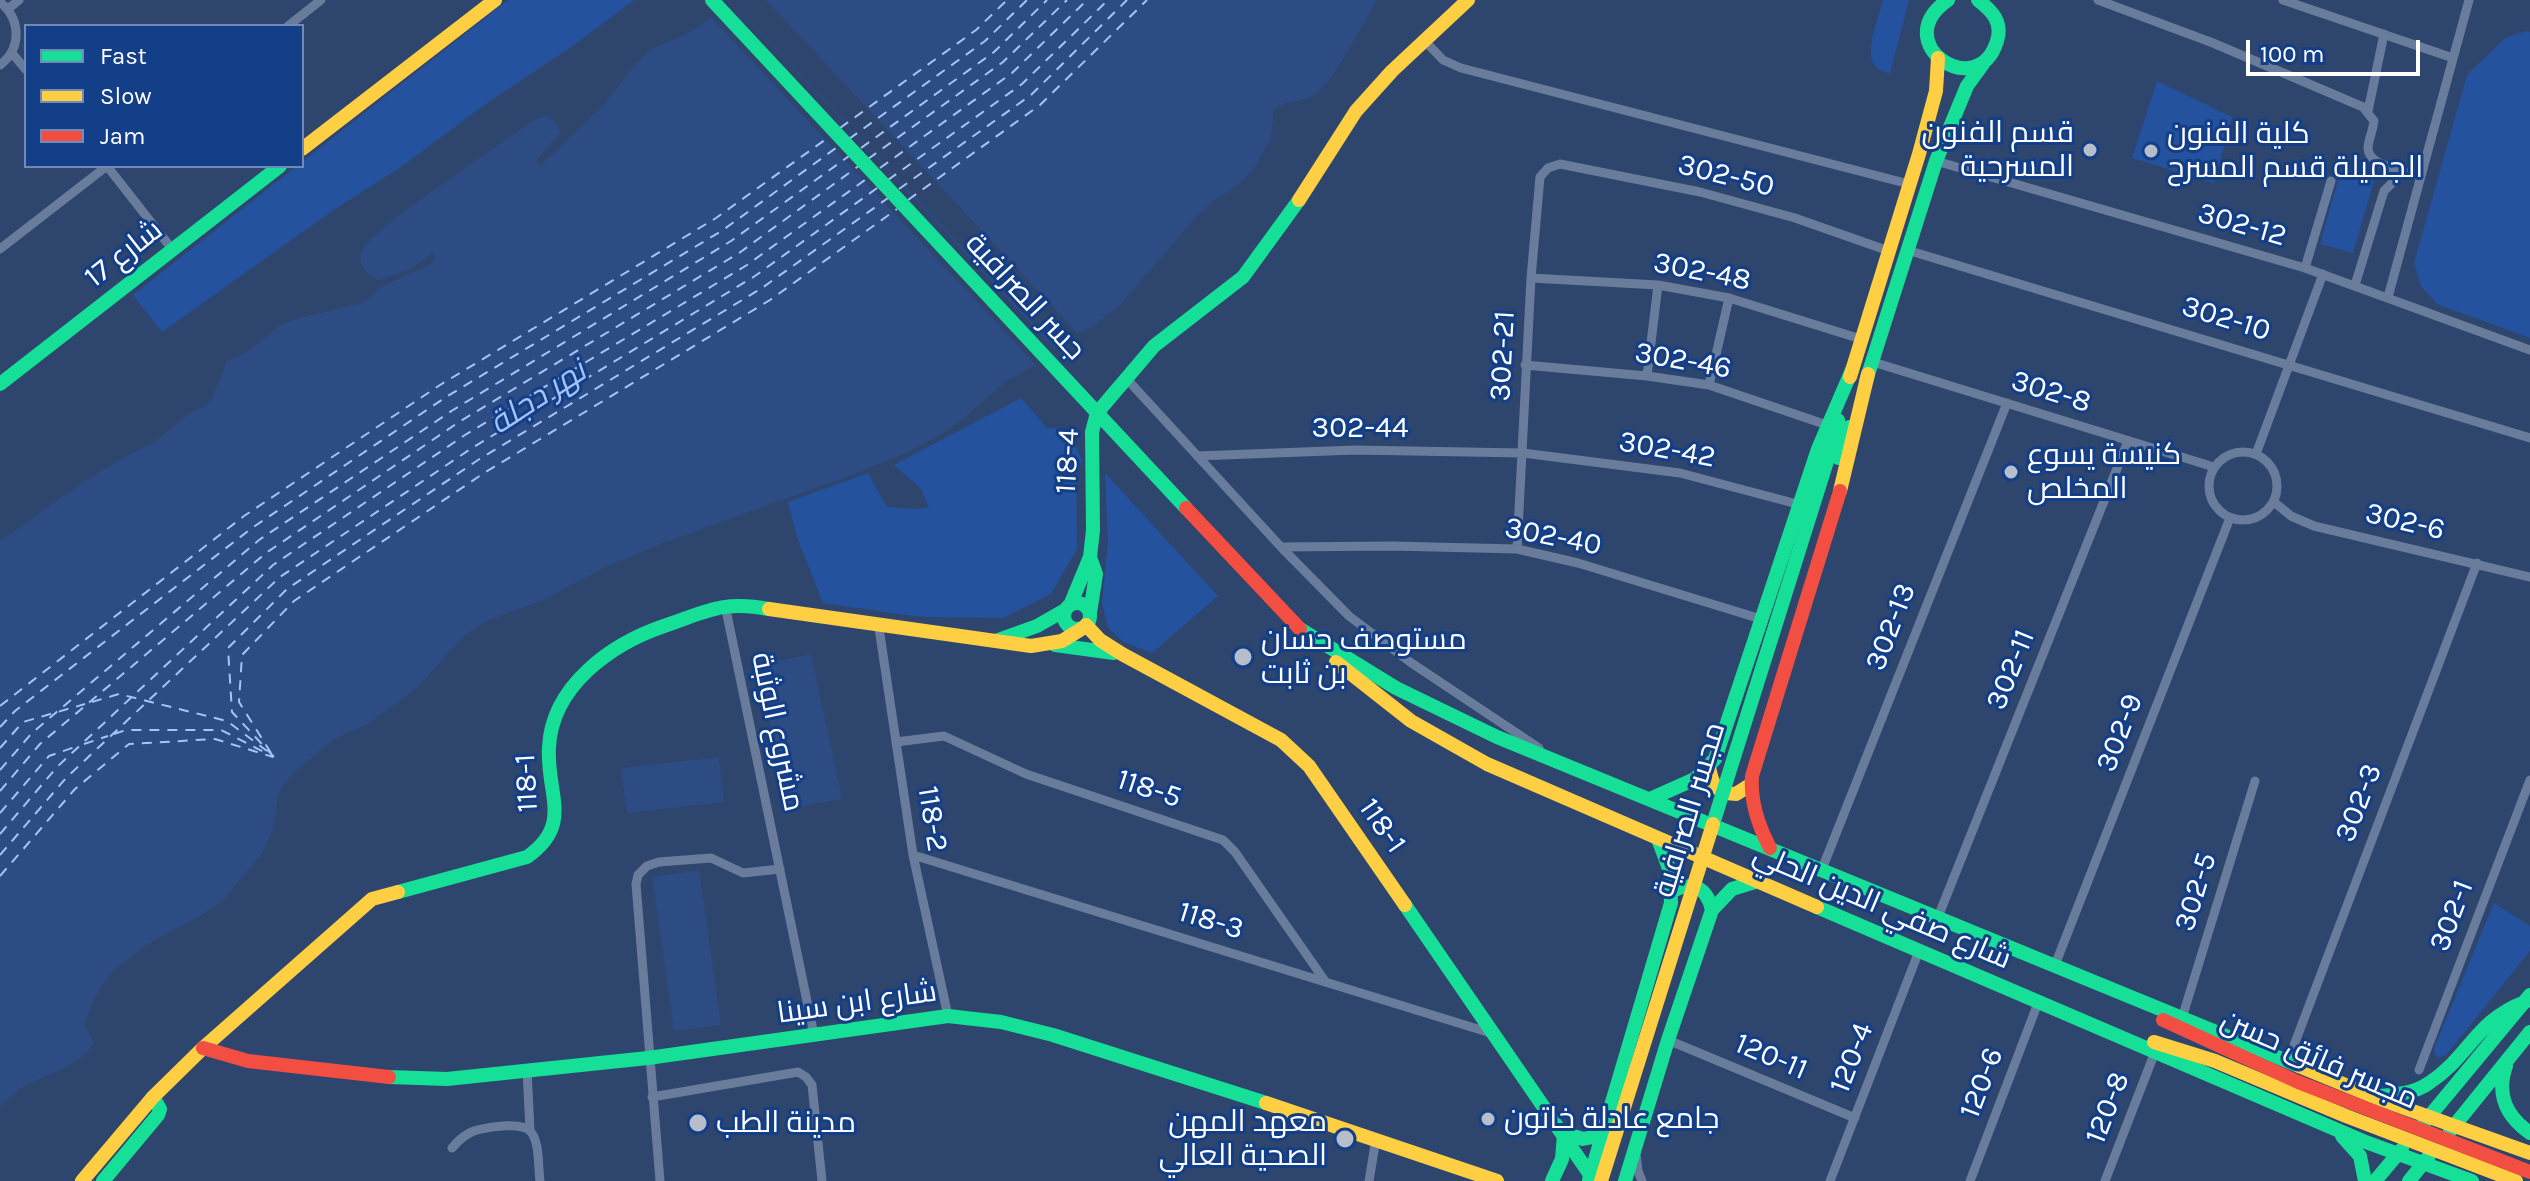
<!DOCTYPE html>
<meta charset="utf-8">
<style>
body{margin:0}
#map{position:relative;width:2530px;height:1181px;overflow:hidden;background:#2e456d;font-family:Karla,sans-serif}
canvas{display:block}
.legend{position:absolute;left:24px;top:24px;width:280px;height:144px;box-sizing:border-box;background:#133e88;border:2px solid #718bb8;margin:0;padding:10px 14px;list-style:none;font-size:24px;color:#fff}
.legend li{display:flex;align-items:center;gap:16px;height:40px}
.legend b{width:40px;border:2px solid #718bb8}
.scale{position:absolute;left:2246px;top:40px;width:174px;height:36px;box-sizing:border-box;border:4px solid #fff;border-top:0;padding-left:10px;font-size:24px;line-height:28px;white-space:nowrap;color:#fff;-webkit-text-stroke:6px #133e88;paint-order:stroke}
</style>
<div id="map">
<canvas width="2530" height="1181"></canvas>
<ul class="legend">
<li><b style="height:10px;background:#16e098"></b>Fast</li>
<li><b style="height:10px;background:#ffcf43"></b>Slow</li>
<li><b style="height:10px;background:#f24e42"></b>Jam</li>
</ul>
<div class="scale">100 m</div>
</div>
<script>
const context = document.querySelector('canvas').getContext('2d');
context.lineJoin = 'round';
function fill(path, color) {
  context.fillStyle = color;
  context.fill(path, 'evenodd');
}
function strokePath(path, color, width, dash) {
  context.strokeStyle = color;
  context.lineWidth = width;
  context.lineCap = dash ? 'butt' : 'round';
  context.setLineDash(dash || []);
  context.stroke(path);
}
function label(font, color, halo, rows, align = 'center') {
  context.font = font + ' Karla,Cairo,sans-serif';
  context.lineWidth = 6;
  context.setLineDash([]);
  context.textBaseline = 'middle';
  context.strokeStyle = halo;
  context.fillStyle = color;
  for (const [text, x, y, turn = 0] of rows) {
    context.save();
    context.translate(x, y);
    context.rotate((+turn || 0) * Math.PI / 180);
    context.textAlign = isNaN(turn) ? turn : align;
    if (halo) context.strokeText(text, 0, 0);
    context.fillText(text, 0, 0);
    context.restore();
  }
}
const green = new Path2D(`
 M 508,0 L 634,0 L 574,45 L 487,103 L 401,167 L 335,209 L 162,332 L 133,295 L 297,166 L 302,166 L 302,162 Z
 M 1883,0 L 1909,0 L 1890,73 C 1855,69 1878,22 1883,0 Z
 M 2526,31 L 2530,32 L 2530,338 L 2437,304 L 2421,286 L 2414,263 L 2467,75 L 2505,38 Z
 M 2157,81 L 2232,117 L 2214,183 L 2132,158 Z
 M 2342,167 L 2375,177 L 2353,253 L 2320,244 Z
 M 1021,398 L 1047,428 L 1067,429 L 1083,462 L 1076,463 L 1077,549 L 1051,594 L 1003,618 L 920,617 L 823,603 L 797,537 L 788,502 L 868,473 L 887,507 L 914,509 L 929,508 L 921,489 L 894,465 Z
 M 1105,473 L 1218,596 L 1152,653 L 1124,642 L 1108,628 L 1102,603 L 1108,542 Z
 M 2494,903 L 2530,926 L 2530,951 L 2446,1055 L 2438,1058 L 2434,1053 L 2435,1046 Z`);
const water = new Path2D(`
 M 752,0 L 1377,0 C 1360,28 1342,68 1319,91 C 1306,104 1287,98 1274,110 L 1271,137 L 1256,166 L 1241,183 L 1215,200 L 1197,216 L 1120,305 L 1093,326 L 1061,344 L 1037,364 L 1006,381 L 964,418 L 940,435 L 908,452 L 849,476 L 663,543 L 605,567 L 543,600 L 484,622 L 462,638 L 417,688 L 368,724 L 334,739 L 292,774 L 279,792 L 273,828 L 262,854 L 223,900 L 205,913 L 148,944 L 114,970 L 100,988 L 91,1005 L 85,1025 L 94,1042 C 85,1064 44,1076 25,1086 C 15,1092 8,1099 0,1107 L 0,541 L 79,485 L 126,456 L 155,442 L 188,414 L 205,406 L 211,400 L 227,362 L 247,352 L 281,325 L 299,318 L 362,303 L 383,286 L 431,264 L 436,256 L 432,253 L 410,270 L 379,280 C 367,276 357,264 362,251 C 371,228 502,145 530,122 L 547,115 L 557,123 L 560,133 L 538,159 L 536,162 L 541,165 L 603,106 L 639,60 L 653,48 L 686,34 L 724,10 Z
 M 811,654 L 842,799 L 788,809 L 758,665 Z
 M 719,757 L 724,802 L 627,813 L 621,768 Z
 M 699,870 L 721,1025 L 674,1031 L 652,877 Z`);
const pier = new Path2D(`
 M 737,0 L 766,0 L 1081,337 L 1059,351 L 733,2 Z
 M 732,2 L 1057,352 L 1038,367 L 708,14 Z`);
const ferry = new Path2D(`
 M 840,128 L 976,30 L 1007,0
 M 849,139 L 985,41 L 1027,0
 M 861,148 L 994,52 L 1047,0
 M 868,159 L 1003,62 L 1067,0
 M 880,168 L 1012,73 L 1087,0
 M 888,180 L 1022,84 L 1108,0
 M 899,189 L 1031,95 L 1127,0
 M 908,200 L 1040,105 L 1147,0
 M 92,702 L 119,694 L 227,721 L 267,751
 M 0,706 L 244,516 L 440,385 L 716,218 L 829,137
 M 0,727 L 15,711 L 252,528 L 446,397 L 723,230 L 840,145
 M 114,734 L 126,730 L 221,730 L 266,753
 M 84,744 L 108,736
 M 0,748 L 23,722 L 85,704
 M 271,753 L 239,702 L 242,655 L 294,601 L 484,473 L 770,300 L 897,209
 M 274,757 L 232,712 L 228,648 L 287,589 L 478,460 L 762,288 L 888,198
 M 0,770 L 32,733 L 259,540 L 453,410 L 731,241 L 849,156
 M 0,791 L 40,744 L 266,553 L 459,422 L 739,253 L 860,165
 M 0,813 L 49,756 L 78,746
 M 0,834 L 57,767 L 273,565 L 465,435 L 747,265 L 869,177
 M 0,855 L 66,778 L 280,577 L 472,448 L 755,276 L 880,186
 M 0,876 L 75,789 L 129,744 L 215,739 L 273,757`);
const street = new Path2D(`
 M 2098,0 L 2213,43 L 2363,107 L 2374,121 C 2373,130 2369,138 2368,147 C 2367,163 2391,167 2403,172
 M 2283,0 L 2453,58
 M 0,2 C 21,19 22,49 0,65
 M 8,9 L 19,0
 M 288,26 L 321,0
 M 1425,41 L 1443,60 L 1461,68 L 1909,184
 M 12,53 L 26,70
 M 2368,111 L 2384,34
 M 1936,161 L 2305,268 L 2530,350
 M 107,166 L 172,249
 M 0,249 L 107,166
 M 1907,250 L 2530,438
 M 2305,268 L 2331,181
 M 1531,278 L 1658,285 L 1729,298 L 1861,339
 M 2355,285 L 2384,191 L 2403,172 L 2420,176
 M 2388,297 L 2469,0
 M 1873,362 L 2214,467
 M 1525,365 L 1647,376 L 1709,385 L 1827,425
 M 1647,376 L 1658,285
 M 1125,377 L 1281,547 L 1349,616 L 1410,662 L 1539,748
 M 1709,385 L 1729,298
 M2209 486a34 34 0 1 1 68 0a34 34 0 1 1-68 0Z
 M 2256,454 L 2323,274
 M 1197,456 L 1355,450 L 1523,453 L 1680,473 L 1801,505
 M 2274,502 L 2291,516 L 2314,526 L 2530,577
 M 1281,547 L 1392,546 L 1517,549 L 1578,563 L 1761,619
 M 1517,549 L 1531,278 L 1540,177 L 1548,168 L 1560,164 L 1700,192 L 1795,218 L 1889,251
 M 725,605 L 814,1035
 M 879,628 L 913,855 L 948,1016
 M 896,742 L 944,736 L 1026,774 L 1223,840 L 1235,852 L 1325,981
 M 913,855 L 1494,1034
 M 1822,869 L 2007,403
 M 1938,917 L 2128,441
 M 2055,965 L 2230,518
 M 2182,1018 L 2255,781
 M 1668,1040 L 1855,1118
 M 2288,1061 L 2477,563
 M 527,1070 L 530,1130
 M 2419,1070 L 2530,780
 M 652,1097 L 798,1072 L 806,1077 L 812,1085 L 822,1181
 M 452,1148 C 459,1140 466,1133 477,1130 C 489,1127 523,1121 531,1132 C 540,1143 538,1168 540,1181
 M 1636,1153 L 1638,1171 L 1642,1181
 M 660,1181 L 636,884 L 638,875 L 647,866 L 659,862 L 711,858 L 743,873 L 780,869
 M 1369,1181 L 1376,1139
 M 1830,1181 L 1919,951
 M 1970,1181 L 2038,1003
 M 2105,1181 L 2155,1052`);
const fast = new Path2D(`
 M 1948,0 C 1886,43 1978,104 1997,41 C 2003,22 1992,11 1978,0
 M 1866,381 L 1936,161 L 1967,86 L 1983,64
 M 0,384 L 280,166
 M 1829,455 L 1838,420
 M 1838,458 L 1849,427
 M 1090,557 L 1096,574 L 1090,613
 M1064 616a13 13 0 1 1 26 0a13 13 0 1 1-26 0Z
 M 1071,603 L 1090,557 L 1093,530 L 1092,432 L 1097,413 L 1154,346 L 1243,277 L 1299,200
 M 1300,629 L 1396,688 L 1497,737 L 2299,1066
 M 998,640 L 1037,626 L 1065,610
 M 1055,645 L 1114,653
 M 1650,799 L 1695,779 L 1715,759 L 1818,449 L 1852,370
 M 398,892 L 527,857 C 574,824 546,794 549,747 C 552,686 611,644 664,626 C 706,612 722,600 769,609
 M 1671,892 C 1691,880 1707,887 1712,910
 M 1405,905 L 1591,1176
 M 1817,907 L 2363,1141 L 2472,1181
 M 2506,1066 C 2496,1095 2506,1116 2530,1133
 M 389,1077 L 447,1079 L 648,1058 L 948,1016 L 1001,1022 L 1053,1035 L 1266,1103
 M 2381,1096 C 2398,1094 2415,1093 2429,1083 C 2469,1057 2476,1020 2525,1002
 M 2423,1124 L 2530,995
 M 2450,1131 L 2530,1032
 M 1563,1133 L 1583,1139 L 1603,1135
 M 2342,1136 L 2360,1156 L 2365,1181
 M 1589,1180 L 1671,903 L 1670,871 L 1658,839
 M 103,1181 L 158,1115 L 160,1109 L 153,1097
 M 1552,1181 L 1562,1159 L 1564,1134
 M 1625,1181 L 1668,1040 L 1712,910 L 1732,889 L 1758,881
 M 2375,1181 L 2402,1149
 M 2409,1181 L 2429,1156`);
const slow = new Path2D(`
 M 302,149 L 495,0
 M 1299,200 L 1356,111 L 1392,71 L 1468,0
 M 1850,377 L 1919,154 L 1936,91 L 1938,58
 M 1840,491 L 1868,374
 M 769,609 L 1031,646 L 1062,641 L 1083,628
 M 1086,625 L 1100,640 L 1122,654 L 1281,740 L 1309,766 L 1405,905
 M 1336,662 L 1411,721 L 1487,764 L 1817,907
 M 1709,767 C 1712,784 1716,794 1736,794 L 1750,785
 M 2299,1066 L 2382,1100 L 2530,1153
 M 1266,1103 L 1497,1181
 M 82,1181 L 153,1097 L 203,1048 L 372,899 L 398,892`);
const jam = new Path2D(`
 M 1770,848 C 1758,825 1750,802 1752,776 L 1840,491
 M 203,1048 L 248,1061 L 389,1077`);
const fastBridge = new Path2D(`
 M 712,0 L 1186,508
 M 1713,824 L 1829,455`);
const slowBridge = new Path2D(`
 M 2154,1042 L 2215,1061 L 2346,1116 L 2516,1181
 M 1601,1181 L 1713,824`);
const jamBridge = new Path2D(`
 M 1186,508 L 1300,629
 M 2163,1020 L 2298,1082 L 2530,1172`);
const markers = [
 [2090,150,8,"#b6becc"],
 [2151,151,8,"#b6becc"],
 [2011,472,8,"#b6becc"],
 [1243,657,10,"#b6becc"],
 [1488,1119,8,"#b6becc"],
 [698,1123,10,"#b6becc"],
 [1345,1139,10,"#b6becc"]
];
const poiNames = [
 ["قسم الفنون",2074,133,"right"],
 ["المسرحية",2074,167,"right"],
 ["كلية الفنون",2167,134],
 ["الجميلة قسم المسرح",2167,168],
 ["كنيسة يسوع",2027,455],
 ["المخلص",2027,489],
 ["مستوصف حسان",1261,640],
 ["بن ثابت",1261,674],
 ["جامع عادلة خاتون",1504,1119],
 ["معهد المهن",1327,1122,"right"],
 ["الصحية العالي",1327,1156,"right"],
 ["مدينة الطب",716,1123]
];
const streetNames = [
 ["302-50",1726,176,14],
 ["302-12",2242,225,16],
 ["شارع 17",124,254,-38],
 ["302-48",1702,272,11],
 ["جسر الصرافية",1025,297,47],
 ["302-10",2226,319,17],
 ["302-21",1503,356,-87],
 ["302-46",1683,361,10],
 ["302-8",2051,392,17],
 ["302-44",1360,428],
 ["302-42",1667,450,10],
 ["118-4",1068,461,-87],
 ["302-6",2405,522,13],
 ["302-40",1553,537,11],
 ["302-13",1891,627,-69],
 ["302-11",2011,670,-68],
 ["مشروع الوثبة",777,732,78],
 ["302-9",2120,733,-69],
 ["118-1",527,783,-93],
 ["118-5",1149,789,18],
 ["302-3",2359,803,-69],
 ["مجسر الصرافية",1690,810,-73],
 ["118-2",932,819,81],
 ["118-1",1382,826,55],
 ["302-5",2196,892,-73],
 ["شارع صفي الدين الحلي",1882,907,23],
 ["302-1",2452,916,-69],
 ["118-3",1211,921,17],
 ["شارع ابن سينا",857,1003,-8],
 ["120-11",1771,1057,23],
 ["120-4",1852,1058,-69],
 ["مجسر فائق حسن",2319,1060,23],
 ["120-6",1982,1083,-69],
 ["120-8",2108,1108,-69]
];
const waterNames = [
 ["نهر دجلة",538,398,-33]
];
fill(green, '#24529f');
fill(water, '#2d4c83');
fill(pier, '#2e456d');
strokePath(ferry, '#a4c4f7', 2, [10, 8]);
strokePath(street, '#6a7c9b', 9);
strokePath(fast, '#16e098', 14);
strokePath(slow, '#ffcf43', 14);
strokePath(jam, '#f24e42', 14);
strokePath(fastBridge, '#16e098', 14);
strokePath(slowBridge, '#ffcf43', 14);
strokePath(jamBridge, '#f24e42', 14);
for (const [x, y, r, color] of markers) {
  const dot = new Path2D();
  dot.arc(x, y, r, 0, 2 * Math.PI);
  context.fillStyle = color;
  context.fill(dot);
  strokePath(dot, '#133e88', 3);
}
label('30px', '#fff', '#133e88', poiNames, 'left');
label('30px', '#fff', '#133e88', streetNames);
label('italic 32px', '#a4c4f7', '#133e88', waterNames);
</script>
